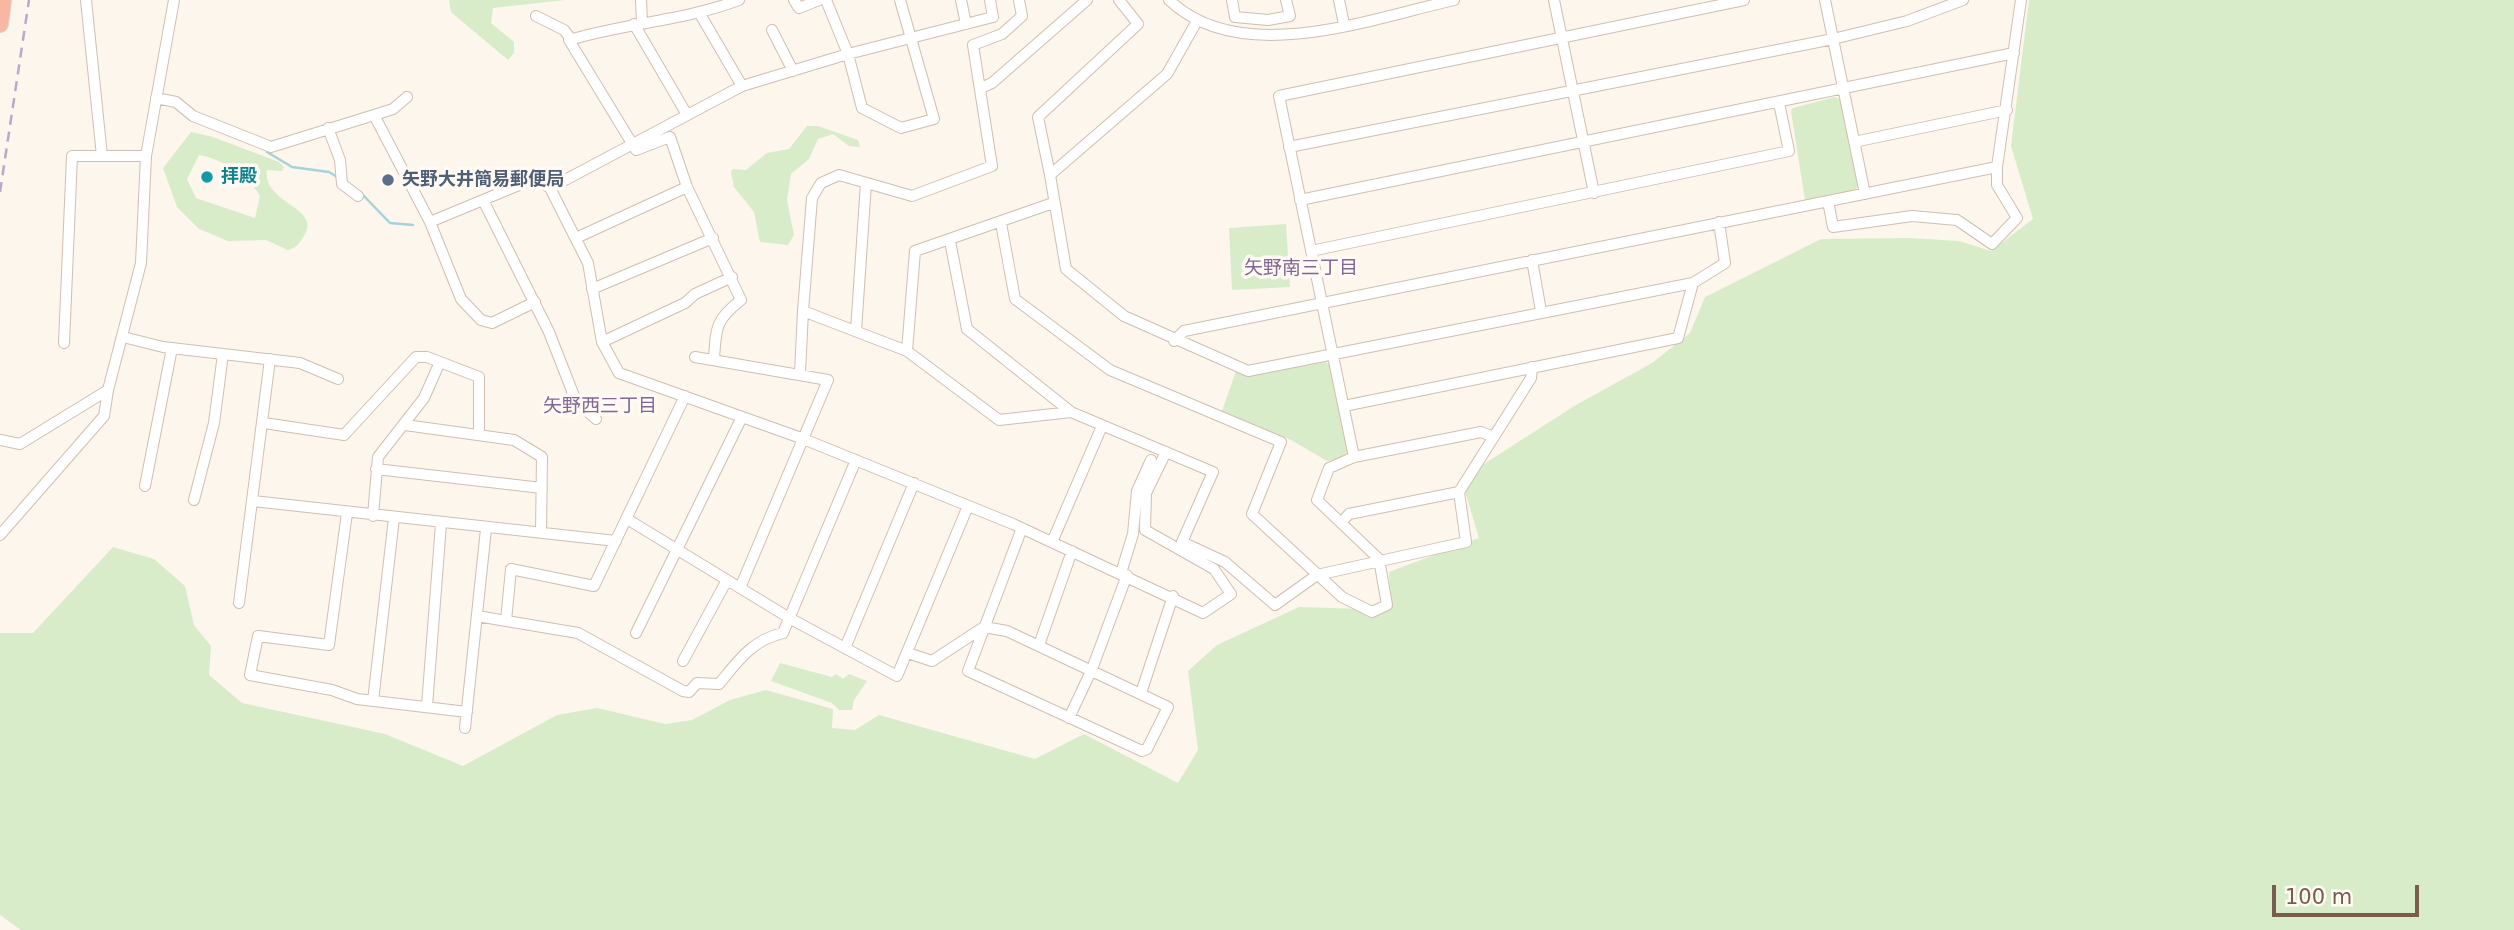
<!DOCTYPE html>
<meta charset="utf-8">
<style>
body{margin:0}
#map{position:relative;width:2514px;height:930px;overflow:hidden;background:#fdf6ec;font-family:"DejaVu Sans",sans-serif}
canvas{display:block}
.scale{position:absolute;left:2272px;top:885px;width:147px;height:32px;box-sizing:border-box;border:4px solid #7a5c4d;border-top:0;padding-left:9px;font-size:21px;line-height:24px;white-space:nowrap;color:#7a5c4d;-webkit-text-stroke:5px #fffaf3;paint-order:stroke}
</style>
<div id="map">
<canvas width="2514" height="930"></canvas>
<div class="scale">100 m</div>
</div>
<script>
const context = document.querySelector('canvas').getContext('2d');
context.lineJoin = 'round';
function fill(path, color) {
  context.fillStyle = color;
  context.fill(path, 'evenodd');
}
function strokePath(path, color, width, dash) {
  context.strokeStyle = color;
  context.lineWidth = width;
  context.lineCap = dash ? 'butt' : 'round';
  context.setLineDash(dash || []);
  context.stroke(path);
}
function label(font, color, halo, rows, align = 'center') {
  context.font = font + ' "DejaVu Sans","Noto Sans JP",sans-serif';
  context.lineWidth = 7;
  context.setLineDash([]);
  context.textBaseline = 'middle';
  context.strokeStyle = halo;
  context.fillStyle = color;
  for (const [text, x, y, turn = 0] of rows) {
    context.save();
    context.translate(x, y);
    context.rotate((+turn || 0) * Math.PI / 180);
    context.textAlign = isNaN(turn) ? turn : align;
    if (halo) context.strokeText(text, 0, 0);
    context.fillText(text, 0, 0);
    context.restore();
  }
}
const green = new Path2D(`
 M 449,0 L 565,0 L 493,8 L 491,23 L 514,42 L 514,53 L 508,60 L 451,12 Z
 M 2029,0 L 2514,0 L 2514,930 L 21,930 L 0,915 L 0,633 L 33,633 L 113,547 L 154,559 L 185,586 L 194,625 L 211,646 L 209,675 L 242,703 L 385,734 L 463,766 L 557,715 L 597,708 L 665,724 L 692,720 L 730,700 L 766,690 L 833,709 L 832,728 L 855,730 L 879,715 L 1035,759 L 1084,734 L 1178,783 L 1198,750 L 1188,671 L 1217,645 L 1299,607 L 1391,610 L 1389,572 L 1479,538 L 1465,491 L 1476,469 L 1576,405 L 1652,363 L 1690,333 L 1705,297 L 1821,239 L 1909,238 L 1959,241 L 1991,251 L 2033,219 L 2011,146 Z
 M 1835,97 L 1841,100 L 1858,186 L 1854,191 L 1805,200 L 1791,111 L 1793,108 Z
 M 807,126 L 818,126 L 858,140 L 860,147 L 849,146 L 833,134 L 818,139 L 809,159 L 791,174 L 787,200 L 794,235 L 788,245 L 760,242 L 754,212 L 734,187 L 731,172 L 733,169 L 746,170 L 767,153 L 789,149 Z
 M 191,132 L 213,137 L 279,162 L 284,167 L 282,171 L 267,170 C 262,204 323,207 304,236 C 299,244 296,248 288,250 L 266,240 L 228,241 L 199,229 L 177,207 L 163,168 ZM 199,155 C 222,159 249,176 260,196 L 255,218 L 196,198 L 187,179 Z
 M 1286,224 L 1290,287 L 1232,290 L 1229,228 Z
 M 1325,362 L 1331,365 L 1348,451 L 1344,457 L 1327,461 L 1291,440 L 1222,411 L 1236,371 L 1249,376 Z
 M 780,663 L 832,677 L 836,674 L 843,679 L 849,674 L 867,681 L 854,700 L 852,710 L 839,710 L 832,703 L 771,681 Z`);
const stream = new Path2D(`
 M 267,152 L 292,167 L 329,172 L 339,178
 M 362,194 L 390,223 L 413,225`);
const minor = new Path2D(`
 M 86,0 L 102,156
 M 641,0 L 642,23
 M 794,0 L 799,8 L 819,0
 M 826,0 L 848,54 L 862,108 L 901,128 L 934,119 L 900,0
 M 961,0 L 966,24
 M 1019,0 L 1022,16 L 1002,34 L 973,45 L 992,166 L 912,196 L 839,175 L 821,183 L 812,198 L 803,311 L 907,351 L 999,420 L 1071,412
 M 1169,0 C 1240,68 1370,19 1454,0
 M 1232,0 L 1235,17 L 1268,20 L 1290,16 L 1286,0
 M 1339,0 L 1344,24
 M 1554,0 L 1594,193
 M 1825,0 L 1865,194
 M 700,14 L 742,86
 M 536,16 L 564,30 L 571,39
 M 1197,21 L 1167,74 L 1050,175 L 1066,269 L 1124,316 L 1248,371 L 1693,283
 M 634,24 L 686,113
 M 772,30 L 793,71
 M 981,88 L 992,83 L 1087,0
 M 156,98 L 176,102 L 193,116 L 271,147 L 374,115 L 430,222 L 461,299 L 481,320 L 492,323 L 535,302
 M 374,115 L 393,109 L 407,97
 M 328,128 L 340,160 L 342,184 L 358,196
 M 1854,142 L 2007,110
 M 1289,147 L 1833,39 L 1907,21 L 1963,0
 M 1050,175 L 1038,117 L 1138,24 L 1119,0
 M 550,188 L 742,86 L 848,54 L 993,17 L 990,0
 M 483,200 L 549,332 L 576,401 L 596,419
 M 1300,200 L 2014,53
 M 1828,201 L 1833,227 L 1912,216 L 1957,220 L 1992,244 L 2017,218 L 1997,185 L 1997,167 L 2021,0
 M 430,222 L 536,178 L 550,188 L 588,263 L 602,342 L 619,373 L 801,438 L 1013,524 L 1203,613 L 1231,594 L 1214,569 L 1145,530 L 1146,493 L 1166,452
 M 1001,223 L 1015,299 L 1110,370 L 1281,442 L 1252,514 L 1342,597 L 1372,612 L 1387,605 L 1379,559 L 1317,500 L 1329,468 L 1354,457 L 1481,432 L 1491,436
 M 576,238 L 687,187
 M 950,241 L 967,329 L 1071,412 L 1213,472 L 1182,542 L 1225,562 L 1275,605 L 1317,575 L 1466,542 L 1459,492
 M 1311,251 L 1789,151 L 1779,103
 M 1532,260 L 1541,311
 M 592,289 L 713,238
 M 856,331 L 866,183
 M 123,337 L 163,347 L 300,363 L 338,379
 M 1174,341 L 1184,331 L 1997,167
 M 602,342 L 685,303 L 695,294 L 732,277
 M 64,343 L 72,156 L 146,156
 M 907,351 L 915,251 L 1053,203
 M 695,357 L 828,380 L 740,588
 M 714,360 C 716,328 715,320 741,300 L 687,187 L 670,137 L 636,150 L 569,40 C 625,23 683,21 739,0
 M 800,373 L 803,311
 M 1344,406 L 1678,338 L 1693,283 L 1725,263 L 1719,222
 M 264,423 L 344,435 L 416,357 L 427,357 L 479,377 L 479,434
 M 405,425 L 514,440 L 542,457 L 541,533
 M 0,440 L 20,444 L 108,390 L 141,263 L 146,156 L 174,0
 M 1354,457 L 1279,96 L 1744,0
 M 376,469 L 542,488
 M 145,486 L 172,348
 M 194,500 L 214,423 L 223,354
 M 253,501 L 616,541
 M 347,513 L 329,645 L 258,636 L 250,675 L 332,690 L 357,699 L 467,712
 M 373,516 L 378,457 L 424,398 L 440,362
 M 627,519 L 791,619 L 897,676 L 968,506
 M 1341,523 L 1349,514 L 1459,492 L 1531,378 L 1532,367
 M 0,535 L 104,416 L 108,390
 M 1052,542 L 1102,426
 M 1121,573 L 1133,534 L 1137,491 L 1151,460
 M 239,603 L 270,359
 M 477,616 L 578,633 L 683,691 L 689,692 L 697,683 L 719,684 C 738,661 752,640 783,633 L 856,460
 M 506,621 L 511,569 L 594,586 L 685,396
 M 636,633 L 742,417
 M 1039,645 L 1072,551
 M 845,648 L 914,483
 M 908,653 L 932,661 L 984,627 L 1007,631 L 1168,707 L 1147,749 L 1142,751 L 968,671 L 1022,528
 M 683,661 L 727,580
 M 1141,693 L 1173,596
 M 373,701 L 394,518
 M 427,706 L 441,524
 M 1069,718 L 1092,669 L 1127,575
 M 465,728 L 486,529`);
const highway = new Path2D(`
 M 0,24 L 3,0`);
const rail = new Path2D(`
 M 0,192 L 29,0`);
const markers = [
 [207,177,7,"#0f9aa8"],
 [388,180,7,"#5c6f8a"]
];
const cultureNames = [
 ["拝殿",221,177]
];
const serviceNames = [
 ["矢野大井簡易郵便局",402,180]
];
const neighbourhoodNames = [
 ["矢野南三丁目",1301,269],
 ["矢野西三丁目",600,407]
];
fill(green, '#d8ecc9');
strokePath(stream, '#a5d3da', 2.5);
strokePath(minor, '#d1beb0', 12);
strokePath(highway, '#dad1cd', 18);
strokePath(minor, '#fff', 10);
strokePath(highway, '#f7b7a3', 16);
strokePath(rail, '#b9a8c9', 2.5, [10, 7]);
for (const [x, y, r, color] of markers) {
  const dot = new Path2D();
  dot.arc(x, y, r, 0, 2 * Math.PI);
  context.fillStyle = color;
  context.fill(dot);
  strokePath(dot, '#fffaf3', 2.5);
}
label('bold 18px', '#0d838f', '#fffaf3', cultureNames, 'left');
label('bold 18px', '#4e5e75', '#fffaf3', serviceNames, 'left');
label('19px', '#846695', '#fffaf3', neighbourhoodNames);
</script>
